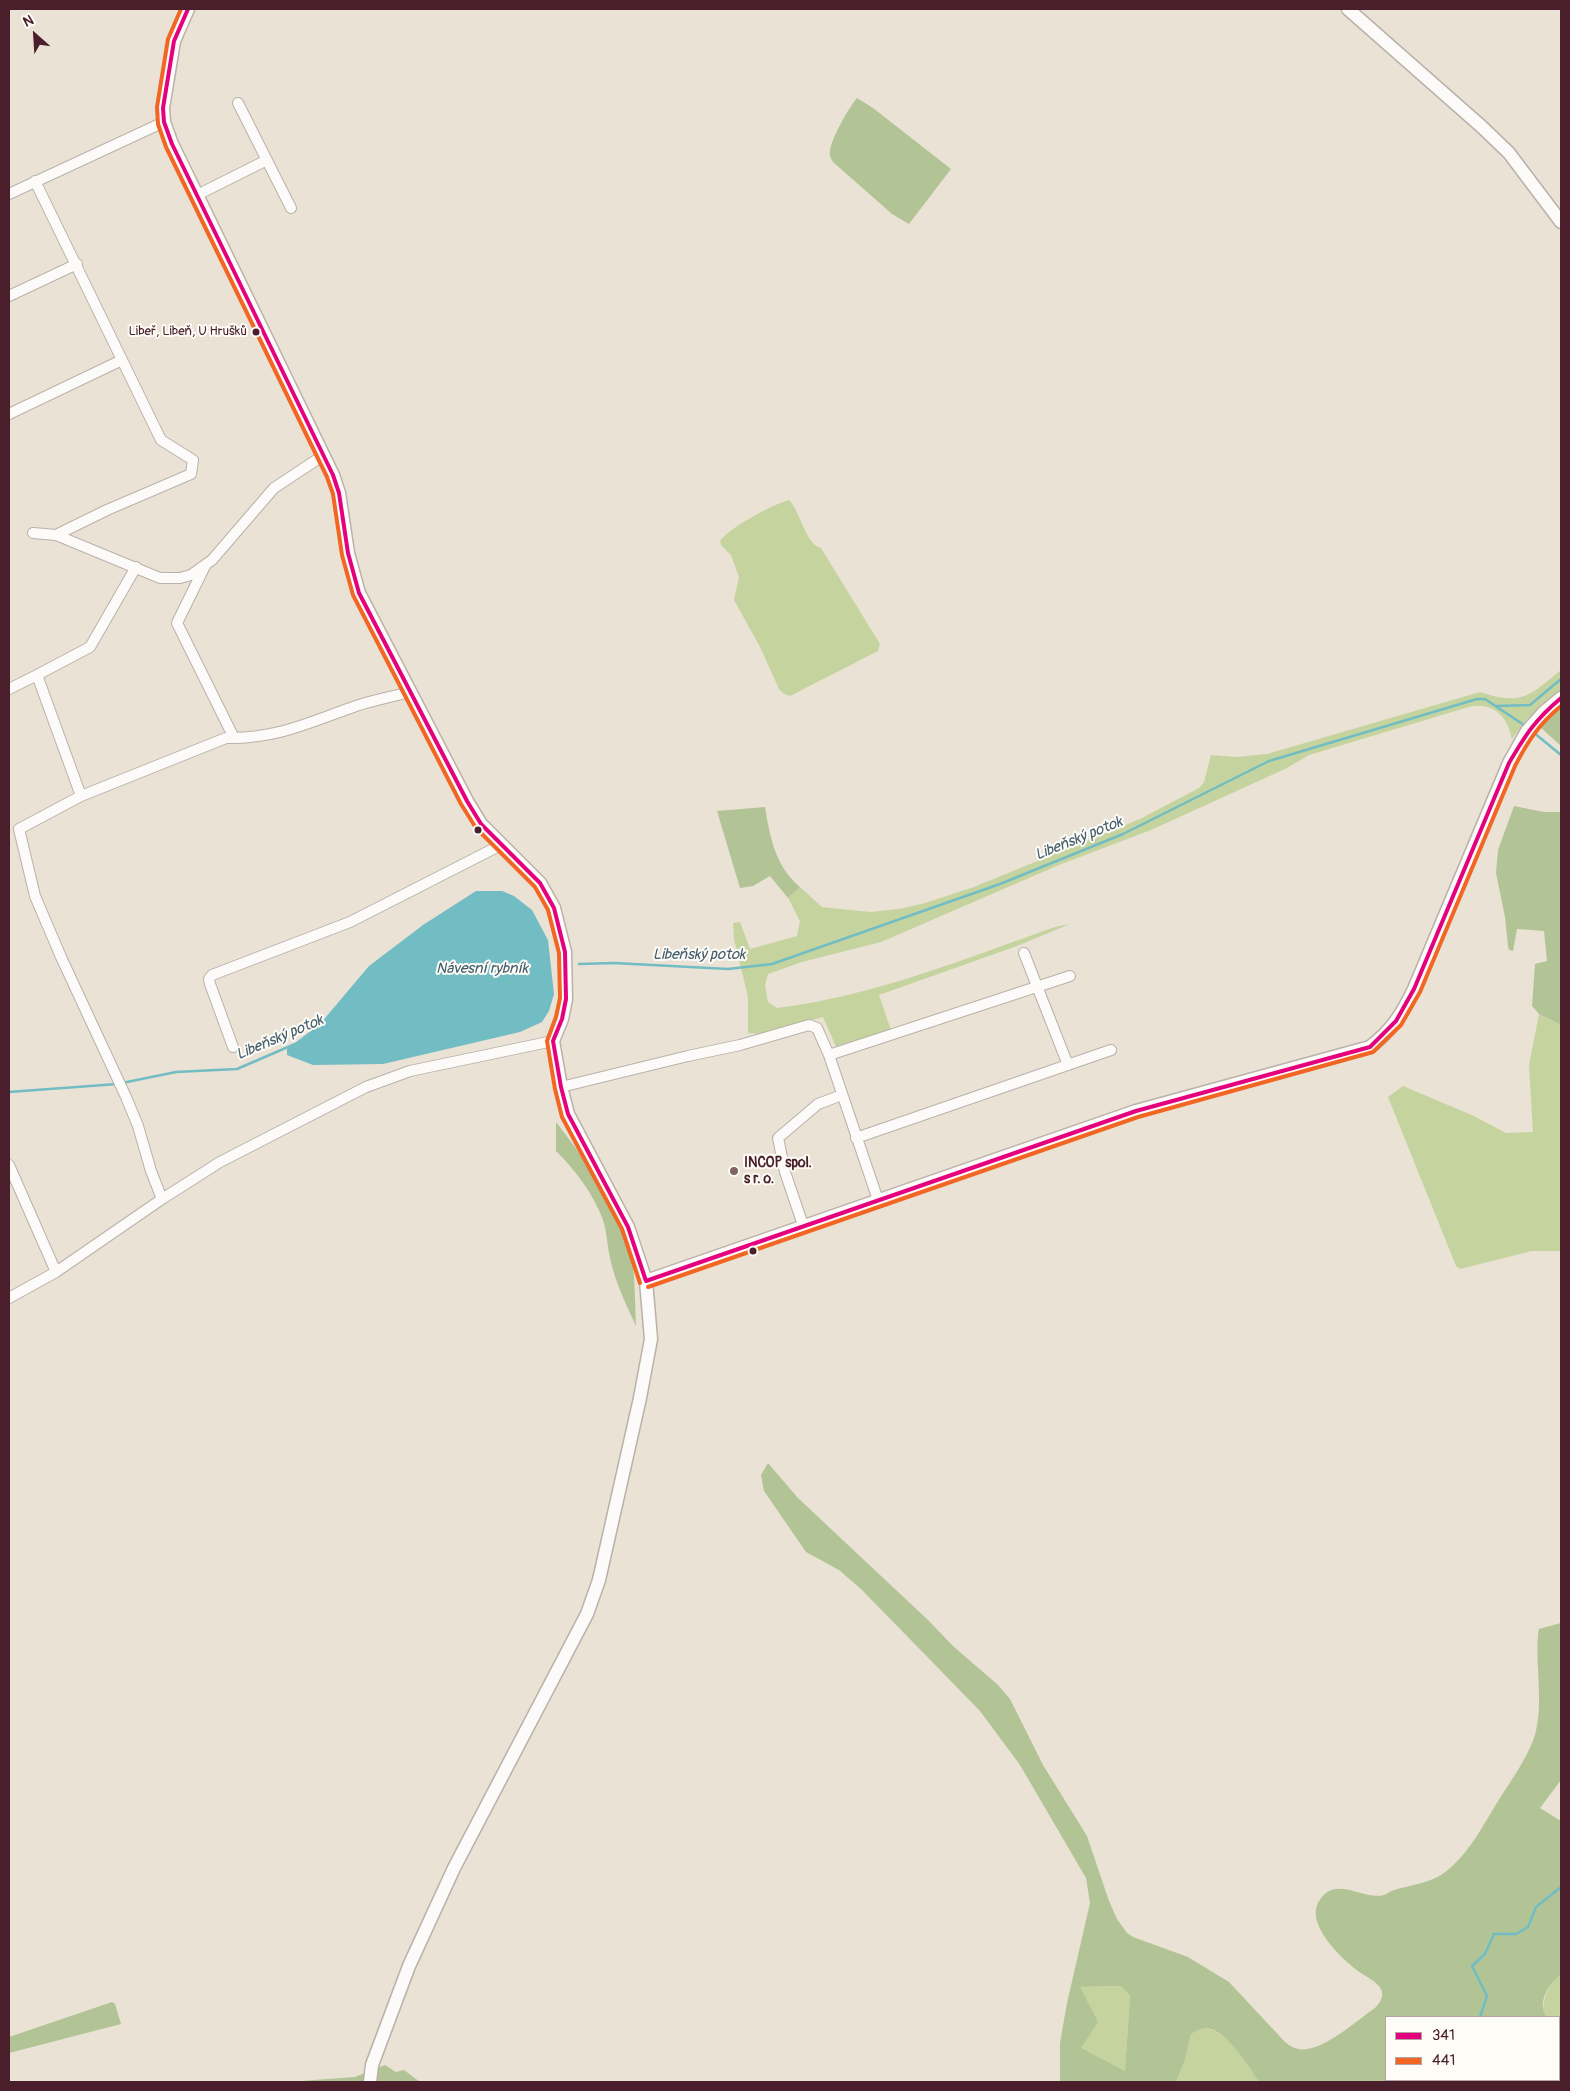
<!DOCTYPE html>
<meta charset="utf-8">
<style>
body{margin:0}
#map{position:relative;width:1570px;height:2091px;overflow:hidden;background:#eae2d4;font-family:Pangolin,sans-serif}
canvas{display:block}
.frame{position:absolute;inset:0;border:10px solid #4a1f2b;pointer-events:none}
.legend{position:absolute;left:1385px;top:2016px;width:175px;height:65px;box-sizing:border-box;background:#fdfcf7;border:1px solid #b5a4a5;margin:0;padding:6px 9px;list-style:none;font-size:15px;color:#4a1f2b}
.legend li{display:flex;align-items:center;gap:10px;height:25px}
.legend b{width:25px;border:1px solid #b5a4a5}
.north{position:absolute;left:10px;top:10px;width:50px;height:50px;-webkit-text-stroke:4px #fdfcf7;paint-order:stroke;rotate:334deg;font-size:14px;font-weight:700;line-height:20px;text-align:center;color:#4a1f2b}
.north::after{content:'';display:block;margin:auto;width:18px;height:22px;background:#4a1f2b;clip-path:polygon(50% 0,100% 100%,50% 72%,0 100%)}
</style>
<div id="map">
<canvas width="1570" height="2091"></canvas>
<div class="frame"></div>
<ul class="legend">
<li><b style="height:6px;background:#e5007d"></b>341</li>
<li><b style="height:6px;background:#f26522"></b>441</li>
</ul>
<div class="north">N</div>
</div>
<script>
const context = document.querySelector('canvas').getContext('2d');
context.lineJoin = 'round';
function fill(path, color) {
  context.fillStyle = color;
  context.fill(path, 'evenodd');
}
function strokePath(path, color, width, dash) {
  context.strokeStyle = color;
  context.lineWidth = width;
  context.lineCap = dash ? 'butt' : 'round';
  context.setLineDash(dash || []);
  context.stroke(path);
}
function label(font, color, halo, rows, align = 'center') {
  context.font = font + ' Pangolin,sans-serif';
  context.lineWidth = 4;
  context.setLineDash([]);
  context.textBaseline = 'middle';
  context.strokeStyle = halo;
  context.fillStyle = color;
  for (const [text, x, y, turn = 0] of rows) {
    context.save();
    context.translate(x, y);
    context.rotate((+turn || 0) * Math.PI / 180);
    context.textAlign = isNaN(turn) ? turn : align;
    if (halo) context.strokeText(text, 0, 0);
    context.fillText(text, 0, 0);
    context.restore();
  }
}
const green = new Path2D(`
 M 789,500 C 800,511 806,545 821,548 L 880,644 L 878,651 L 790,696 L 784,694 L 779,689 L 760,647 L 734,600 L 739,577 L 731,555 L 721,545 L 720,541 C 729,528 773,504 789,500 Z
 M 1561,670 L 1561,690 L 1527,719 L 1512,739 C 1507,717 1496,704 1472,706 L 1309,755 L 1285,769 L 1151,830 L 1059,865 L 881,942 L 802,962 L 768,974 L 765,985 L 768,1002 L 777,1008 C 874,996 964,959 1055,927 L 1070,924 L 1017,946 L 879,995 L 891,1030 L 837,1049 L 823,1017 L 761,1034 L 748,1033 L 748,997 L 734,939 L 733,923 L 740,922 L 750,949 L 797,936 L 800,921 L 788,898 L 800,887 L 822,907 L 870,912 L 899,909 L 925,903 L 974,887 L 1140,819 L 1199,788 L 1204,782 L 1211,755 L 1238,757 L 1267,754 L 1480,692 C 1522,706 1529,696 1561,670 Z
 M 1539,1014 L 1561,1025 L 1561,1251 L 1532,1251 L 1460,1269 L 1456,1266 L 1388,1097 L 1403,1086 L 1474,1116 L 1506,1133 L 1533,1132 L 1529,1065 Z
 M 1561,1974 L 1561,2026 L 1559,2024 L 1559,2017 L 1547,2017 L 1543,2012 C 1543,1996 1549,1984 1561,1974 Z
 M 1121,1986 L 1130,1994 L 1125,2071 L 1081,2049 L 1080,1987 Z
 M 1204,2027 C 1229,2033 1247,2061 1259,2082 L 1176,2082 L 1185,2060 L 1191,2034 Z`);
const forest = new Path2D(`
 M 857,98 L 873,108 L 951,169 L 909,224 L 892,214 L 833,162 C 831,159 829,155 830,151 C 831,139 849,107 857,98 Z
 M 1561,708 L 1561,746 L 1539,726 Z
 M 1514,806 L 1544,812 L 1561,812 L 1561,1025 L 1539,1014 L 1532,1006 L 1535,964 L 1547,961 L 1544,931 L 1517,929 L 1513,951 L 1509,950 L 1508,946 L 1505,917 L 1496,873 L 1498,850 Z
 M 765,807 C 770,837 775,866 800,887 L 788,898 L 770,876 L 753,886 L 740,888 L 717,811 Z
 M 556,1122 C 583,1156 627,1220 633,1264 C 635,1284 635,1305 636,1326 C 626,1304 615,1282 610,1258 C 607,1245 607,1232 603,1220 C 593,1193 575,1170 556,1151 Z
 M 768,1463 L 798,1498 L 928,1620 L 953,1646 L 998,1685 L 1010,1699 L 1043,1765 L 1087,1836 L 1109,1901 L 1117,1919 L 1127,1933 L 1133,1937 L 1188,1957 L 1229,1982 L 1285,2042 C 1288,2044 1291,2047 1295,2048 C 1318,2057 1357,2020 1375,2008 C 1396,1987 1367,1979 1354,1968 C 1338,1955 1307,1924 1318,1903 C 1334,1873 1362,1901 1384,1895 C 1387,1894 1390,1891 1394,1890 C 1410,1885 1430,1883 1444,1873 C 1470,1853 1483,1825 1500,1798 C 1512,1779 1528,1757 1535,1735 C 1544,1702 1535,1667 1538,1634 L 1539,1629 L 1561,1623 L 1561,1780 L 1540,1808 L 1561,1821 L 1561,1974 C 1549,1984 1536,2003 1547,2017 L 1386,2017 L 1386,2080 L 1559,2080 L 1559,2024 L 1561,2026 L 1561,2082 L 1259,2082 C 1250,2067 1224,2027 1205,2028 C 1201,2028 1195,2032 1191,2034 L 1185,2060 L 1176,2082 L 1060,2082 L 1060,2043 L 1067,2003 L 1090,1903 L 1086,1878 L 1020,1765 L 980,1711 L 862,1590 L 839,1570 L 806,1552 L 764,1491 L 761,1475 ZM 1121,1986 L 1130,1995 L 1125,2071 L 1081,2048 L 1098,2022 L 1080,1987 Z
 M 112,2002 L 115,2004 L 121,2024 L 9,2053 L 9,2037 Z
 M 385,2065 L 396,2072 L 404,2070 L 420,2082 L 287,2082 L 355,2077 Z`);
const water = new Path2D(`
 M 476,891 L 502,891 L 514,896 L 532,910 L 548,940 L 554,994 L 549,1011 L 542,1022 L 520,1032 L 383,1064 L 313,1065 L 287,1055 L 287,1049 L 320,1024 L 369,966 L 423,925 Z`);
const stream = new Path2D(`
 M 1497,706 L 1530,705 L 1561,679
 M 1533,732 L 1561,755
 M 579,964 L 614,963 L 728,969 L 772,964 L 1000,884 L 1123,834 L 1269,761 L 1477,699 L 1485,699 L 1527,727
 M 122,1083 L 176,1072 L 237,1069 L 295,1044
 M 9,1092 L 117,1084
 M 1480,2017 L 1487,1996 L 1472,1966 L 1485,1954 L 1494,1934 L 1516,1934 L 1528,1927 L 1536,1907 L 1561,1887
 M 1435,2082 L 1435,2080`);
const minor = new Path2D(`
 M 238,103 L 291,208
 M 35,181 L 161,440 L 193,460 L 191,474 L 107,510 L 56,535
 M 9,194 L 164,122
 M 197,195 L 267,160
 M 9,296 L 77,264
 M 9,414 L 122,360
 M 33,533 L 56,535 L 160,578 L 180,578 L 191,575 L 212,560 L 274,488 L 324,455
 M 205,566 L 177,623 L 234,738
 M 9,689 L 37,675
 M 81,796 L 37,675 L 90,647 L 136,567
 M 1024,953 L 1068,1065
 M 233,1047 L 210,984 L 209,979 L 212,975 L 350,922 L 501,845
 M 829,1055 L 1070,976
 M 561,1087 L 688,1056 L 740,1045 L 809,1025 L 817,1028 L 829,1055 L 878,1200
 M 856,1138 L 1111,1050
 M 9,1165 L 56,1272
 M 162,1199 L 151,1171 L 138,1126 L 126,1097 L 61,957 L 35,896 L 19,829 L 81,796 L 226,738 C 277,739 310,722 356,706 C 374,700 392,697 409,692
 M 803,1225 L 785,1172 L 778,1138 L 818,1104 L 842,1095
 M 9,1298 L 56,1272 L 162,1199 L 220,1162 L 366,1087 L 410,1071 L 553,1041`);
const tertiary = new Path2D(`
 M 188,9 L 174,41 L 163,108 L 164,122 L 172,144 L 197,195 L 333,475 L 339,493 L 348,553 L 359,593 L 467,801 L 481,824 L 540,883 L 554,908 L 565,952 L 566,999 L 562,1019 L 553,1041 L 561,1087 L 568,1114 L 628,1227 L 646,1281 L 651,1339 L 640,1398 L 599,1580 L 587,1614 L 454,1868 L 409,1966 L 372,2065 L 370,2082
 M 1348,9 L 1482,127 L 1509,153 L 1561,222
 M 646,1281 L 1136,1111 L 1370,1047 C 1392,1030 1402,1014 1414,989 L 1509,763 L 1527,731 L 1544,712 L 1561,698`);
const bus1 = new Path2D(`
 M 188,9 L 174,41 L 163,108 L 164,122 L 172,144 L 333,475 L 339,493 L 348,553 L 359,593 L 467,801 L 481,824 L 540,883 L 554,908 L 565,952 L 566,999 L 562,1019 L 553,1041 L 561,1087 L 568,1114 L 628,1227 L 646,1281
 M 646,1281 L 1136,1111 L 1370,1047 L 1396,1021 L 1414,989 L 1509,763 C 1526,734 1535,720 1561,698`);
const bus2 = new Path2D(`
 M 181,9 L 168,39 L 157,107 L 158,124 L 166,147 L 327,477 L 333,494 L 342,555 L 353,595 L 461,804 L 476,828 L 535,887 L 548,910 L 559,953 L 560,998 L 556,1017 L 547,1041 L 555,1089 L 562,1117 L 622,1229 L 640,1283
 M 648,1287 L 1138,1117 L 1373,1052 L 1401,1025 L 1420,992 L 1515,766 C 1528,741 1539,724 1561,706`);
const markers = [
 [256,332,4.5,"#4a1f2b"],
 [478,830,4.5,"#4a1f2b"],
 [734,1171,5,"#826366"],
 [753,1251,4.5,"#4a1f2b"]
];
const busNames = [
 ["Libeř, Libeň, U Hrušků",247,332]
];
const poiNames = [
 ["INCOP spol.",744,1163],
 ["s r. o.",744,1179]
];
const waterNames = [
 ["Libeňský potok",1079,839,-22],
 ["Libeňský potok",699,955],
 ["Návesní rybník",482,969],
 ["Libeňský potok",280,1038,-23]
];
fill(green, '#c5d49e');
fill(forest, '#b2c496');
fill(water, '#72bcc4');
strokePath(stream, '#72bcc4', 2.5);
strokePath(minor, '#bab1aa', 12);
strokePath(tertiary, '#bab1aa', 15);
strokePath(minor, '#fcfbf9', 10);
strokePath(tertiary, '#fcfbf9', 12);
strokePath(bus1, '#e5007d', 4);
strokePath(bus2, '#f26522', 4);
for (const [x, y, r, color] of markers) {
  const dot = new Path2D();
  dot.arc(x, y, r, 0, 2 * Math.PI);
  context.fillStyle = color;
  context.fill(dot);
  strokePath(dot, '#fdfcf7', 2);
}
label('13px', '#4a1f2b', '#fdfcf7', busNames, 'right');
label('bold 14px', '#4a1f2b', '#fdfcf7', poiNames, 'left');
label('italic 15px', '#455e6d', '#fdfcf7', waterNames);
</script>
